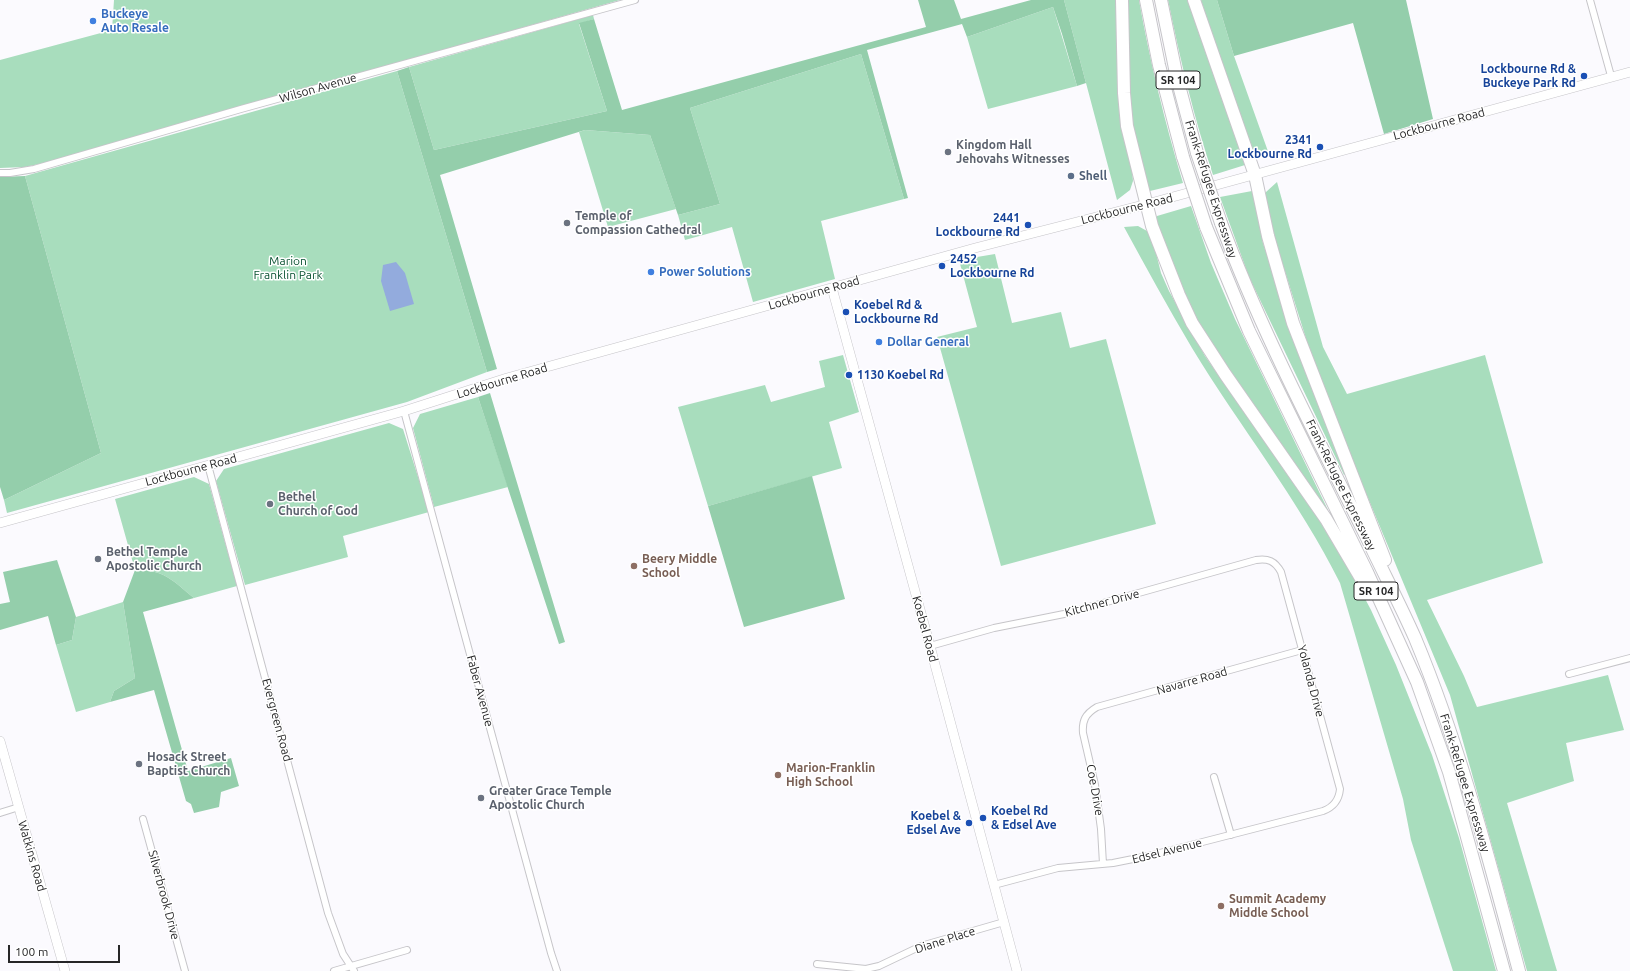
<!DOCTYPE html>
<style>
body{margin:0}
#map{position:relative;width:1630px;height:971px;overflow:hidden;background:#fbfafe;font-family:Ubuntu,sans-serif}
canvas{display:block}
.scale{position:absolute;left:8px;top:945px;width:112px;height:18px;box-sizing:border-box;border:2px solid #262627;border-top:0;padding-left:5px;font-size:12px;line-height:14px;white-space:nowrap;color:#262627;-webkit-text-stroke:3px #fff;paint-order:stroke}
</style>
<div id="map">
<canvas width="1630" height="971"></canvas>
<div class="scale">100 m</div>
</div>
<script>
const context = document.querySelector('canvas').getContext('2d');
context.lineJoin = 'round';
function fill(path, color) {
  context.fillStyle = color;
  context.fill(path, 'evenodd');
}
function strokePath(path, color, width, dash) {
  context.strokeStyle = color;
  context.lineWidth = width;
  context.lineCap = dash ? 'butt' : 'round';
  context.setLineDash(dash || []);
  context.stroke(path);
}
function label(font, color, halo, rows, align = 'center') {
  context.font = font + ' Ubuntu,sans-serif';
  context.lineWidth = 3;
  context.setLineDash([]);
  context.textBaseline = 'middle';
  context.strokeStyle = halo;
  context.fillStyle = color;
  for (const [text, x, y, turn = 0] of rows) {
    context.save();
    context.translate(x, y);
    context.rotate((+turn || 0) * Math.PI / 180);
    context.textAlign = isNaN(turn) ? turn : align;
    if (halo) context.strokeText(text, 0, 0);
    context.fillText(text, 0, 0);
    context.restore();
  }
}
const green = new Path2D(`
 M 114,0 L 620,0 L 44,163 L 25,167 L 0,168 L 0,60 L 112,30 Z
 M 1064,0 L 1117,0 L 1133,181 L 1130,190 L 1117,200 Z
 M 1127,0 L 1139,0 C 1150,62 1165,123 1183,183 L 1150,191 C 1146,185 1144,175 1142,168 C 1126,114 1128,56 1127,0 Z
 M 1168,0 L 1190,0 L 1246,159 L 1245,165 L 1213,175 C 1194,118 1180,59 1168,0 Z
 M 1201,0 L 1217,0 L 1234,56 L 1270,157 L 1255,154 L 1248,145 Z
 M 1053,7 L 1077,86 L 988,109 L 967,37 Z
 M 593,15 L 594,19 L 579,24 L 607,111 L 434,150 L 409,67 Z
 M 861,54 L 904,199 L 821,221 L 835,279 L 753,302 L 732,227 L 685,240 L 678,215 L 720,204 L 690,108 Z
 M 397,71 L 487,372 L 407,402 L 7,513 L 4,500 L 101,453 L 25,176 Z
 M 585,130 L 650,135 L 676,209 L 608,227 L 579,132 Z
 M 1277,182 L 1323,347 L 1347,394 L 1485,355 L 1543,563 L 1427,600 L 1464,676 L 1477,707 L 1608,675 L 1624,730 L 1566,743 L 1574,781 L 1507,803 L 1557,971 L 1527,971 L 1450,695 L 1358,474 L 1314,364 L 1277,246 L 1266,207 L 1266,192 Z
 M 1252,191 L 1263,243 L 1278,289 L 1346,474 L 1344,475 L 1249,277 L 1220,197 Z
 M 1191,206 L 1211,263 L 1235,319 L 1328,510 L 1326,512 L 1212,346 L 1190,307 L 1156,225 L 1157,216 Z
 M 1138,226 L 1147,231 L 1152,237 L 1161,273 L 1169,291 L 1205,356 L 1334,540 L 1371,610 L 1396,665 L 1432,755 L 1459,838 L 1496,971 L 1453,971 L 1411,840 L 1403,799 L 1340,583 C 1299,500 1240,427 1192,348 C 1168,308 1146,267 1124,227 Z
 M 995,254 L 1012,323 L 1061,312 L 1070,348 L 1106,339 L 1156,524 L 1001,566 L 937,337 L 977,327 L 959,260 Z
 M 843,355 L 859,412 L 829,422 L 842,468 L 708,506 L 678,407 L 765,385 L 771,402 L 825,387 L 819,361 Z
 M 478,397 L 508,487 L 434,507 L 413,428 L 420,414 Z
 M 389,423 L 403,429 L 429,512 L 343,536 L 348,557 L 245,585 L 216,481 L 224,469 Z
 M 194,477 L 209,484 L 237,586 L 194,598 C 172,580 165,570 135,570 L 115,499 Z
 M 123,602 L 135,678 L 114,691 L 110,702 L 76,712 L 56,645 L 72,640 L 76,617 Z`);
const forest = new Path2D(`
 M 918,0 L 954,0 L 961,19 L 1031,0 L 1064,0 L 1086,83 L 1077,86 L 1062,34 L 1053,7 L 967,37 L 962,24 L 867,50 L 908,198 L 904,199 L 861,54 L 690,108 L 720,204 L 678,215 L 650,135 L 585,130 L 440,175 L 497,369 L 487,372 L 397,71 L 409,67 L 434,150 L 607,111 L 579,23 L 594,19 L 622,110 L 926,27 Z
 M 1217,0 L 1406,0 L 1433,119 L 1384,134 L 1353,23 L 1234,56 Z
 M 25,176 L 101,453 L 4,500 L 0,487 L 0,177 Z
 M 490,393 L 565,642 L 559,644 L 478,397 Z
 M 812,476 L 845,599 L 744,627 L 708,506 Z
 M 57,560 L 76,617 L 72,640 L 56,645 L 48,616 L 0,630 L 0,604 L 10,602 L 3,572 Z
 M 135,570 C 165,570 172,580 194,598 L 143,612 L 188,771 L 231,758 L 239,786 L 221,792 L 219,807 L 194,813 L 191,804 L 186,801 L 154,690 L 110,702 L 114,691 L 135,678 L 123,602 Z`);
const water = new Path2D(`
 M 396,262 L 405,273 L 414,304 L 390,311 L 381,281 L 383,265 Z`);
const street = new Path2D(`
 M 1590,0 L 1611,76
 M 0,173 L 10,173 L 34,169 L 241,109 L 635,0
 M 404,411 L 551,953 L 557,971
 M 208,465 L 328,913 L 343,954 L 354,971
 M 930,646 L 994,628 L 1064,614 L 1256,560 C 1268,558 1275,561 1281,572 L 1340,789 C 1339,800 1334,807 1323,811 L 1148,856 L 1113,863 L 1058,868 L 994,885
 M 1569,674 L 1630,658
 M 1214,777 L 1231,835
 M 0,813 L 19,807
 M 143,819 L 185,971
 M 1103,864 L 1101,829 L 1095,785 L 1083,733 C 1082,721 1085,714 1097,707 L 1302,650
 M 817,964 L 866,969 L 879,966 L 921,946 L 1004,922
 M 334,971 L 407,950`);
const secondary = new Path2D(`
 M 832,288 L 930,646 L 1017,971
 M 0,523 L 404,411 L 507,378 L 975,248 L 1147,204 L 1630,72
 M 0,741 L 65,971`);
const highway = new Path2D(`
 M 1122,0 L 1124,93 L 1127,126 L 1152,226 L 1179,295 L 1192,323 L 1225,374 L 1326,519 L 1369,592
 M 1146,0 L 1159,65 L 1183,157
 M 1161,0 L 1177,78 L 1197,153
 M 1194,0 L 1255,175 L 1268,236 L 1293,323 L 1385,560
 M 1221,223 C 1261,331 1315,433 1366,536 C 1382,570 1400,604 1415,638 C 1460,746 1489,859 1519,971
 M 1206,227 L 1249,331 L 1367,572 L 1417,682 L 1449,772 L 1504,971`);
const highwayBridge = new Path2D(`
 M 1197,153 L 1221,223
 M 1183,157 L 1206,227`);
const markers = [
 [93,21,4,"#3f7fe0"],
 [1584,76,4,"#1a4fb4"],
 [1320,147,4,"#1a4fb4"],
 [948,152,4,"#6b7280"],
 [1071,176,4,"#5c6f8a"],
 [567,223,4,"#6b7280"],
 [1028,225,4,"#1a4fb4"],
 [942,266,4,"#1a4fb4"],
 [651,272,4,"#3f7fe0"],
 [846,312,4,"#1a4fb4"],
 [879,342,4,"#3f7fe0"],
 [849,375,4,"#1a4fb4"],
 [270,504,4,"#6b7280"],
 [98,559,4,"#6b7280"],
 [634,566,4,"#8d6e63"],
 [139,764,4,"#6b7280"],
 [778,775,4,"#8d6e63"],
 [481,798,4,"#6b7280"],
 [983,818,4,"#1a4fb4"],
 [969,823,4,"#1a4fb4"],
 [1221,906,4,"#8d6e63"]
];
const shields = [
 [1178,80,44],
 [1376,591,44]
];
const shieldNames = [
 ["SR 104",1178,80],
 ["SR 104",1376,591]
];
const shopNames = [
 ["Buckeye",101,14],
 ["Auto Resale",101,28],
 ["Power Solutions",659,272],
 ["Dollar General",887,342]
];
const transitNames = [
 ["Lockbourne Rd &",1576,69],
 ["Buckeye Park Rd",1576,83],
 ["2341",1312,140],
 ["Lockbourne Rd",1312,154],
 ["2441",1020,218],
 ["Lockbourne Rd",1020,232],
 ["2452",950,259,"left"],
 ["Lockbourne Rd",950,273,"left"],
 ["Koebel Rd &",854,305,"left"],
 ["Lockbourne Rd",854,319,"left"],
 ["1130 Koebel Rd",857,375,"left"],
 ["Koebel Rd",991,811,"left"],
 ["& Edsel Ave",991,825,"left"],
 ["Koebel &",961,816],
 ["Edsel Ave",961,830]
];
const streetNames = [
 ["Wilson Avenue",318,88,-16],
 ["Lockbourne Road",1439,124,-15],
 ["Frank-Refugee Expressway",1211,189,72],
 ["Lockbourne Road",1127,209,-14],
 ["Lockbourne Road",814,293,-16],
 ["Lockbourne Road",502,381,-17],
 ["Lockbourne Road",191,470,-15],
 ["Frank-Refugee Expressway",1341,485,64],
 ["Kitchner Drive",1102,603,-15],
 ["Koebel Road",925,629,75],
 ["Navarre Road",1192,681,-16],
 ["Yolanda Drive",1311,681,75],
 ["Faber Avenue",480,691,75],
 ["Evergreen Road",277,720,75],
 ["Frank-Refugee Expressway",1465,783,73],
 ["Coe Drive",1095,790,80],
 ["Edsel Avenue",1167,851,-14],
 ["Watkins Road",32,856,74],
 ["Silverbrook Drive",164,895,75],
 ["Diane Place",945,940,-18]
];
const worshipNames = [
 ["Kingdom Hall",956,145],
 ["Jehovahs Witnesses",956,159],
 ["Temple of",575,216],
 ["Compassion Cathedral",575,230],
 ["Bethel",278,497],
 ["Church of God",278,511],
 ["Bethel Temple",106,552],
 ["Apostolic Church",106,566],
 ["Hosack Street",147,757],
 ["Baptist Church",147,771],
 ["Greater Grace Temple",489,791],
 ["Apostolic Church",489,805]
];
const serviceNames = [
 ["Shell",1079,176]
];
const parkNames = [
 ["Marion",288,261],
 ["Franklin Park",288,275]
];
const educationNames = [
 ["Beery Middle",642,559],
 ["School",642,573],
 ["Marion-Franklin",786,768],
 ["High School",786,782],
 ["Summit Academy",1229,899],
 ["Middle School",1229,913]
];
fill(green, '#a8ddbd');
fill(forest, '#94ceab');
fill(water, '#93abdd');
strokePath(street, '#c6c5c9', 8);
strokePath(secondary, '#c6c5c9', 10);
strokePath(highway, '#c6c5c9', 14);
strokePath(street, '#fff', 6);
strokePath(secondary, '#fff', 9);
strokePath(highway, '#fff', 12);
strokePath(highwayBridge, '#c6c5c9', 14, []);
strokePath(highwayBridge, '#fff', 12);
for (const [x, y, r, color] of markers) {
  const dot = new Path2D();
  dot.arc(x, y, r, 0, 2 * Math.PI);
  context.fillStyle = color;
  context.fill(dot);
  strokePath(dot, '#fff', 1.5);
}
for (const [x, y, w] of shields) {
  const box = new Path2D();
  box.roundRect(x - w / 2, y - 9, w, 18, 3);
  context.fillStyle = '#fff';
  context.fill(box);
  strokePath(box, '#262627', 1);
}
label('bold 11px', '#262627', null, shieldNames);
label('bold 12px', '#366cbe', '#fff', shopNames, 'left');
label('bold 12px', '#164399', '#fff', transitNames, 'right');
label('12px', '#262627', '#fff', streetNames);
label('bold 12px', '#5b616d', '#fff', worshipNames, 'left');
label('bold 12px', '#4e5e75', '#fff', serviceNames, 'left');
label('12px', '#0a5232', '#fff', parkNames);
label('bold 12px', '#785e54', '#fff', educationNames, 'left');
</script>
